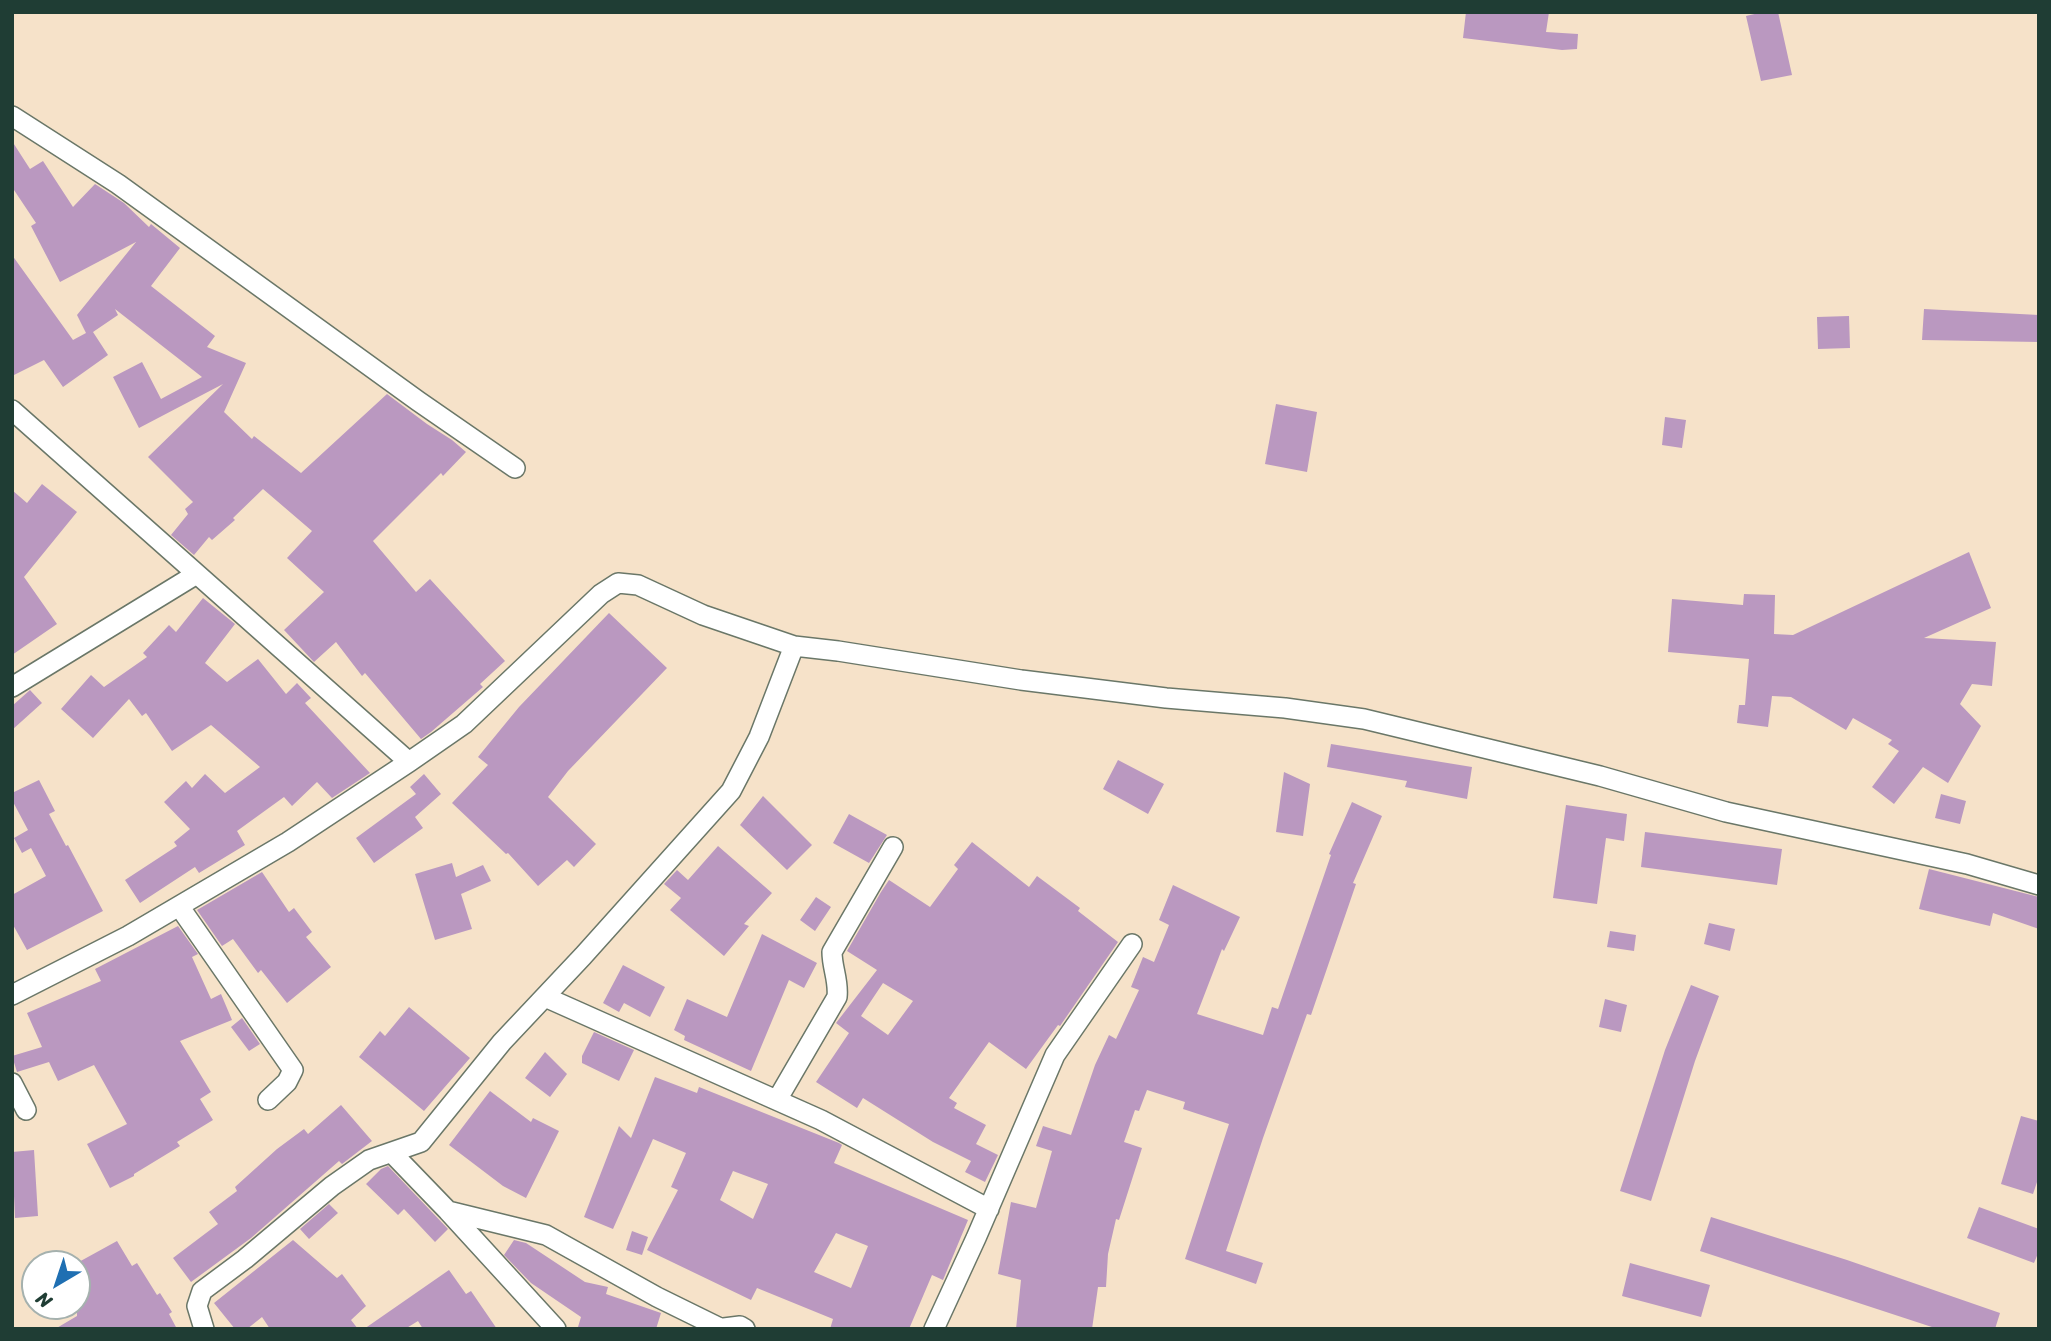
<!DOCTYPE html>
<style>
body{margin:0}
#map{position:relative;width:2051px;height:1341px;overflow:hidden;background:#f6e2c9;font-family:Sriracha,sans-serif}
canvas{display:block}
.frame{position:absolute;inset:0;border:14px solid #1f3d34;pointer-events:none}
.north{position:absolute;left:21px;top:1250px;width:70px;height:70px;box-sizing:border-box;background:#fff;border:2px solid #a5b1ae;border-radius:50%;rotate:219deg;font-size:19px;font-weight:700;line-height:28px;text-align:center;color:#1f3d34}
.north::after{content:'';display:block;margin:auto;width:24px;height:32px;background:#1f6fb2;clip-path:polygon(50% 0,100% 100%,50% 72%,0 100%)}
</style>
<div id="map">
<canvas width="2051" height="1341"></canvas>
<div class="frame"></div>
<div class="north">N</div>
</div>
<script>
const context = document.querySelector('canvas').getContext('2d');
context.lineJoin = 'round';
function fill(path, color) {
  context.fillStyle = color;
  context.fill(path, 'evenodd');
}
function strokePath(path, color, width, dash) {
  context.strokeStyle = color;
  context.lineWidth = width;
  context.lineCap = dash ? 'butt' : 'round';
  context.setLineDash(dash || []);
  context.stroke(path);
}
const building = new Path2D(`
 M 1466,12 L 1549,12 L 1546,32 L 1578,34 L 1577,49 L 1562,50 L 1463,38 Z
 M 1763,12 L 1778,12 L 1792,75 L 1761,81 L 1746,16 Z
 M 12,141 L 30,169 L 43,161 L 73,207 L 95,184 L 124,203 L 149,227 L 151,224 L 180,248 L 151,286 L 215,336 L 207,347 L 246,363 L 224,412 L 252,439 L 254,436 L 301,473 L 387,394 L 427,424 L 452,440 L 466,452 L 443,476 L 441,473 L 373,541 L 416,592 L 430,579 L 505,661 L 480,684 L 483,687 L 431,732 L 421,739 L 365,673 L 362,676 L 336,642 L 314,662 L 284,630 L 324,592 L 287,558 L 312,531 L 263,489 L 233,518 L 235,520 L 212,540 L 209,537 L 194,555 L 171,535 L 188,514 L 185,509 L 193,502 L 148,457 L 223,384 L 139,428 L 113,377 L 142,362 L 161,399 L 202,377 L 115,309 L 118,315 L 93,332 L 108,355 L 63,387 L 44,360 L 12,376 L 12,255 L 73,340 L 86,333 L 77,315 L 136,242 L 60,282 L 31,226 L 36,223 L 12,187 Z
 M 1924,309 L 2039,315 L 2039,342 L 1922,340 Z
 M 1849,316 L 1850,348 L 1818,349 L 1817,317 Z
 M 1276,404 L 1317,412 L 1307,472 L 1265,464 Z
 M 1665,417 L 1686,420 L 1682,448 L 1662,445 Z
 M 42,484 L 77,512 L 24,577 L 57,624 L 12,655 L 12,490 L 27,503 Z
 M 1969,552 L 1991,608 L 1924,638 L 1996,642 L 1992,686 L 1972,684 L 1960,704 L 1981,726 L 1948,783 L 1923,767 L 1894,804 L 1872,787 L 1899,751 L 1888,744 L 1892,740 L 1853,718 L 1846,730 L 1791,697 L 1772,696 L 1768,727 L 1737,723 L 1739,705 L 1745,705 L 1749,659 L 1668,652 L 1672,599 L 1743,605 L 1744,594 L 1775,595 L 1774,634 L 1793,635 Z
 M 203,598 L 235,624 L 205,663 L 227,682 L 258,659 L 286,694 L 297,683 L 311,698 L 305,703 L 370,773 L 332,798 L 317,782 L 292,806 L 284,797 L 237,831 L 245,845 L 199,873 L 195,867 L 140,903 L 125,880 L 177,846 L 174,842 L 190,829 L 164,802 L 186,781 L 192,788 L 205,774 L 225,793 L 260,767 L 211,725 L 172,751 L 146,713 L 142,716 L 129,699 L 93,738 L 61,709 L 91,675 L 104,687 L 147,657 L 143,653 L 169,625 L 176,632 Z
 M 609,613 L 667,668 L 568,771 L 548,797 L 596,844 L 574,867 L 567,860 L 538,886 L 508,853 L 506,854 L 452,803 L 488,765 L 478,757 L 519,707 Z
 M 30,690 L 42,703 L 12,730 L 12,706 Z
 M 1331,744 L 1472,767 L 1467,799 L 1405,787 L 1407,781 L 1327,767 Z
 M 1118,760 L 1164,784 L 1148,814 L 1103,789 Z
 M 1284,772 L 1310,784 L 1303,836 L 1276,832 Z
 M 424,774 L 441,794 L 415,817 L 423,828 L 374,863 L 356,838 L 416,794 L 410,787 Z
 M 39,780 L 55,811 L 49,814 L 66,846 L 68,845 L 103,911 L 27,950 L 12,923 L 12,895 L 46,876 L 31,848 L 22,853 L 14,838 L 28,830 L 12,800 L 12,793 Z
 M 1941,794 L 1966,801 L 1960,824 L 1935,818 Z
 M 763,796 L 812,845 L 787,870 L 740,825 Z
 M 1352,802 L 1382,816 L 1353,883 L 1356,884 L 1311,1015 L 1307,1014 L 1263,1138 L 1226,1251 L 1263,1263 L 1256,1284 L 1185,1259 L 1229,1124 L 1183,1109 L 1185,1102 L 1147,1090 L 1139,1111 L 1135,1110 L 1124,1142 L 1142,1148 L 1119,1220 L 1116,1219 L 1108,1254 L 1106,1287 L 1098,1287 L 1092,1329 L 1016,1329 L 1021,1280 L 998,1274 L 1011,1202 L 1036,1208 L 1052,1151 L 1036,1146 L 1043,1126 L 1071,1135 L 1095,1065 L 1109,1035 L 1116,1039 L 1139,990 L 1131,987 L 1143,957 L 1154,962 L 1169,925 L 1159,920 L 1173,885 L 1240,917 L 1224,951 L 1222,949 L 1197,1014 L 1263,1035 L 1272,1007 L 1278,1009 L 1331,855 L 1329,854 Z
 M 1566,805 L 1627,814 L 1624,841 L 1606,838 L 1597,904 L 1553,898 Z
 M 849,814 L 887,835 L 869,863 L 833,843 Z
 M 1645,832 L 1782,849 L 1777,885 L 1641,867 Z
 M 972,842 L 1029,887 L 1037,876 L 1080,908 L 1078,911 L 1118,942 L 1060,1026 L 1058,1025 L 1026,1069 L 989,1042 L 949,1098 L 957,1103 L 954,1108 L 986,1125 L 976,1144 L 998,1155 L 985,1182 L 965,1172 L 971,1161 L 933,1142 L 863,1098 L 857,1108 L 816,1082 L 849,1033 L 836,1023 L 877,970 L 847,951 L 881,892 L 889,880 L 930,907 L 958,869 L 954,865 ZM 883,983 L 913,1001 L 888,1035 L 861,1016 Z
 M 718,846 L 772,893 L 744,924 L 749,926 L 724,956 L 670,910 L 681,898 L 664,884 L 677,870 L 688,880 Z
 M 452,863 L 456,877 L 483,865 L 491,881 L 461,894 L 472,929 L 435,940 L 415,874 Z
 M 1929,869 L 2039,897 L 2039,929 L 1993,913 L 1990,926 L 1919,909 Z
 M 262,872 L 289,912 L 294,908 L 312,932 L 306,937 L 331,967 L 287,1003 L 261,970 L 258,973 L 233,939 L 222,946 L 197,910 Z
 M 816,897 L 831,907 L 815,931 L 800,920 Z
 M 1709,923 L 1735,929 L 1730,951 L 1704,944 Z
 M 178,926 L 198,954 L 192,957 L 211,999 L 221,994 L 232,1020 L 180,1041 L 211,1092 L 200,1099 L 213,1120 L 177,1142 L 180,1146 L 134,1174 L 134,1176 L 110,1188 L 87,1144 L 127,1124 L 94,1065 L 58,1081 L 49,1062 L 17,1072 L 12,1056 L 42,1047 L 27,1013 L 101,981 L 95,969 Z
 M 1610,931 L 1636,935 L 1634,951 L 1607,947 Z
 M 762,934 L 817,963 L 804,988 L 789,980 L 751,1071 L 684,1040 L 685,1036 L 674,1030 L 687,999 L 727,1017 Z
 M 623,965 L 665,987 L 650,1017 L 624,1003 L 619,1012 L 603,1003 Z
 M 1691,985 L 1719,996 L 1695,1061 L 1651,1201 L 1620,1191 L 1665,1050 Z
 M 1605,999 L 1627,1005 L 1621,1032 L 1599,1027 Z
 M 409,1007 L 470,1058 L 424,1111 L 359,1057 L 380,1031 L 385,1036 Z
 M 242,1018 L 260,1044 L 249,1051 L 231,1027 Z
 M 594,1032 L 634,1050 L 619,1081 L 582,1063 L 582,1056 Z
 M 545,1052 L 567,1074 L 550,1097 L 525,1078 Z
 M 655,1077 L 697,1093 L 699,1087 L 839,1143 L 842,1145 L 834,1163 L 968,1220 L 943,1280 L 932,1275 L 909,1329 L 830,1329 L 833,1319 L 757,1288 L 751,1300 L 647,1250 L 678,1190 L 671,1187 L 686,1153 L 653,1139 L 613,1229 L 584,1217 L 619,1126 L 631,1138 ZM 733,1171 L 768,1184 L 753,1219 L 720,1200 ZM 836,1233 L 868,1246 L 851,1288 L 814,1272 Z
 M 490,1091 L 531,1122 L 533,1118 L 559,1131 L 526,1198 L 503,1186 L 449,1145 Z
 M 341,1105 L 372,1141 L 342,1164 L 339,1161 L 251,1238 L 191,1282 L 173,1258 L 218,1224 L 209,1212 L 237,1191 L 235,1187 L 277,1149 L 304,1129 L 308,1134 Z
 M 2021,1116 L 2039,1121 L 2039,1176 L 2033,1194 L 2001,1184 Z
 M 34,1150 L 38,1216 L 15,1218 L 12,1152 Z
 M 388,1166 L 448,1229 L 435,1242 L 404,1209 L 398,1215 L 366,1184 L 381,1169 Z
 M 329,1204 L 338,1213 L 309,1239 L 300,1229 Z
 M 1979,1207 L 2039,1229 L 2039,1251 L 2034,1263 L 1967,1238 Z
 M 1711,1217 L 1847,1260 L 2000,1313 L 1995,1329 L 1938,1329 L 1700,1251 Z
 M 632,1231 L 648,1237 L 642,1255 L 626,1250 Z
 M 293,1240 L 337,1278 L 342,1274 L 366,1306 L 351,1320 L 358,1329 L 270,1329 L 262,1317 L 247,1329 L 235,1329 L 214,1303 Z
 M 514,1240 L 526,1243 L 585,1282 L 608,1287 L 606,1294 L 661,1313 L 656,1329 L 587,1329 L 578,1327 L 581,1317 L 531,1283 L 504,1255 Z
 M 117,1241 L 132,1266 L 137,1263 L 157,1295 L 160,1293 L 172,1312 L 169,1314 L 177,1329 L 55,1329 L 77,1316 L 77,1263 Z
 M 1630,1263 L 1710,1285 L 1701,1317 L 1622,1296 Z
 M 449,1270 L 466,1294 L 471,1291 L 497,1329 L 423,1329 L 418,1321 L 405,1329 L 364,1329 Z`);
const minor = new Path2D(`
 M 12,116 L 118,184 L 418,401 L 515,468
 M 12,410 L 409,762
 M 12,687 L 195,575
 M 179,906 L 293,1070 L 287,1082 L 268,1100
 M 12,995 L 128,936 L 288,842 L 409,762 L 464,724 L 601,594 L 618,583 L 638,585 L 703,615 L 794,646 L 838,651 L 1021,680 L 1166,698 L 1285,708 L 1364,719 L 1600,776 L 1726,812 L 1967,864 L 2039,885
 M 545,997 L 821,1120 L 989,1209
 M 12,1083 L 26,1110
 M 777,1100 L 837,997 C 839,981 832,968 832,952 L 893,847
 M 392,1153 L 448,1211 L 556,1329
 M 448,1211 L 546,1235 L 657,1297 L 718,1327
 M 204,1329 L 197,1306 L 202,1291 L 245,1259 L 332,1186 L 369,1160 L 421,1142 L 502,1042 L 583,956 L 731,791 L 759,737 L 794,646
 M 716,1329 L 740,1326 L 745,1329
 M 934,1329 L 976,1238 L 1055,1055 L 1132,944`);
fill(building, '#ba98c0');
strokePath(minor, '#6a7768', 22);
strokePath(minor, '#fff', 19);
</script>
